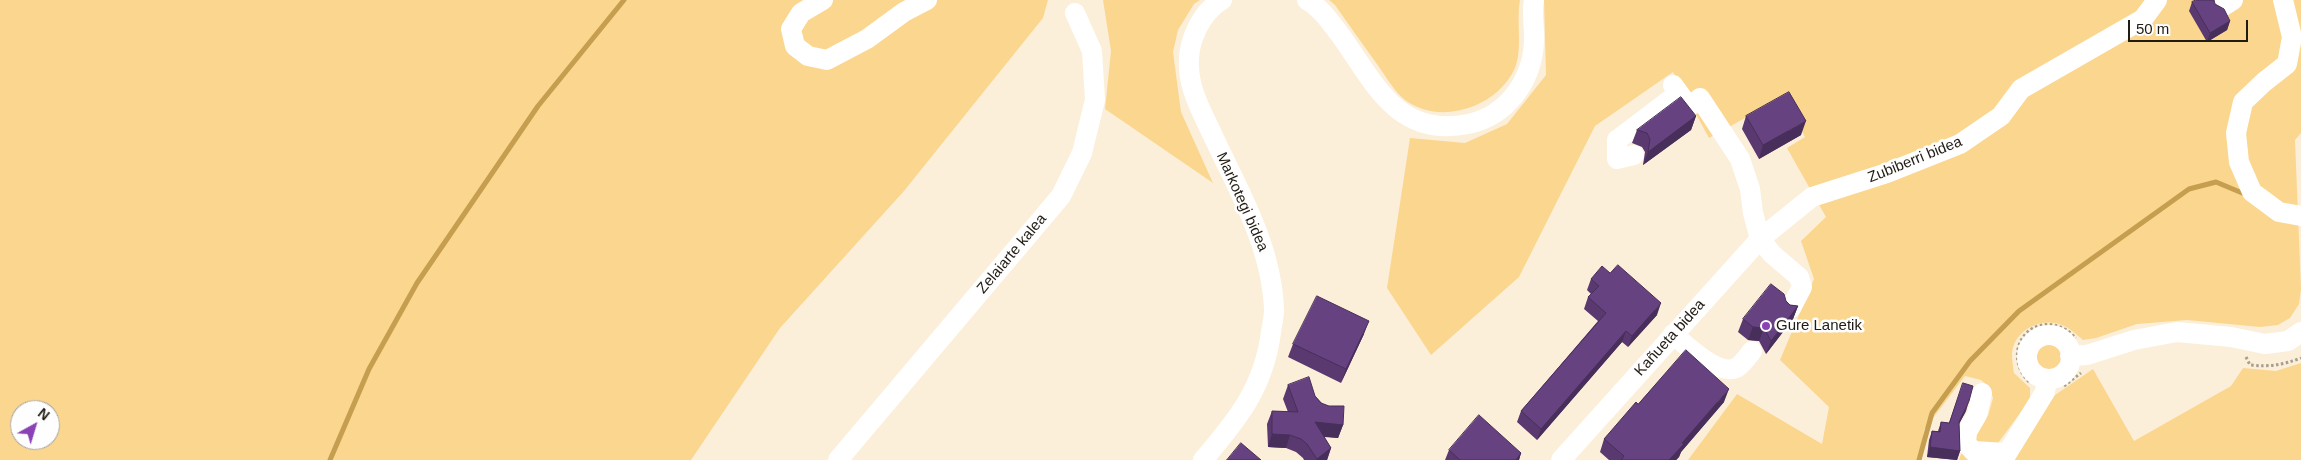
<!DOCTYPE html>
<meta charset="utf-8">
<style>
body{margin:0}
#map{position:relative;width:2301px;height:460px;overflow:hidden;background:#fcefd9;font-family:Arial,sans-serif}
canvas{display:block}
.north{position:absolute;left:10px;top:400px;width:50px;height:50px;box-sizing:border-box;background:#fefefe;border:1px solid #a5a3a0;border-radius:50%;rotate:39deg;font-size:14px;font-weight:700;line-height:20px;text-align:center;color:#201b13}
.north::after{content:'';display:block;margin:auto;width:18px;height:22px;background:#8a42b5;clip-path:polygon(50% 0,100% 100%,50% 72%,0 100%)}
.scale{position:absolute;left:2128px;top:20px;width:120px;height:22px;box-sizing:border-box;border:2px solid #201b13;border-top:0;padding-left:6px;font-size:15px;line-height:18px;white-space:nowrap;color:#201b13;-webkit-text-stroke:4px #fefefe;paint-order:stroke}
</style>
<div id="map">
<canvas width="2301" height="460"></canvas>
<div class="north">N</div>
<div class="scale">50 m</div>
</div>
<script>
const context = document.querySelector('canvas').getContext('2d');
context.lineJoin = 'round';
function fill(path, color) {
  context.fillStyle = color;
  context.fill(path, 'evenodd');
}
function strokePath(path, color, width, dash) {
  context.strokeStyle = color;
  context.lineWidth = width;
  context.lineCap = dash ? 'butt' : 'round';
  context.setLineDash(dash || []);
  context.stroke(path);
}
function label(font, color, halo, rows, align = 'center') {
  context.font = font + ' Arial,sans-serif';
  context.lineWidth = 5;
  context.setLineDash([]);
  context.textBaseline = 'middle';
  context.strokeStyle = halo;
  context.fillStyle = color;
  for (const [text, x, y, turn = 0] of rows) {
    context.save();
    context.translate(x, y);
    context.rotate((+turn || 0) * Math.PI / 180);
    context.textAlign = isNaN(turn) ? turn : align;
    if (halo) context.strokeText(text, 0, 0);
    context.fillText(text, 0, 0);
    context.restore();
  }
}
const green = new Path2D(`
 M 0,0 L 1048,0 L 1043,18 L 904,191 L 780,328 L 691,460 L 0,460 ZM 20,410 L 50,410 L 50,440 L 20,440 Z
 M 1103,0 L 1200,0 L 1194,4 L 1178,30 L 1173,52 L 1181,112 L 1213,183 L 1105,109 L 1111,51 Z
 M 1329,0 L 1520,0 C 1516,22 1523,48 1515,68 C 1507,86 1491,99 1474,106 C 1451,115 1426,115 1405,100 C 1395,92 1386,77 1379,67 C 1364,46 1349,25 1335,5 Z
 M 1544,0 L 2301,0 L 2301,133 L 2295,140 L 2301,289 L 2299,304 L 2290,318 L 2278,325 L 2260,327 L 2187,320 L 2137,324 L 2096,338 L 2083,340 C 2077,335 2071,329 2064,326 C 2043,316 2014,329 2012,354 C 2012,360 2013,367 2014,373 L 2030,388 L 2030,400 L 1995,447 L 1972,443 L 1978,424 L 1988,416 L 1993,398 L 1989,387 L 1981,380 L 1965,376 L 1924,430 L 1920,460 L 1688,460 L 1737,394 L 1822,444 L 1829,407 L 1780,360 L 1814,279 L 1801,241 L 1826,217 L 1787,148 L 1805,137 L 1783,97 L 1709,138 L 1673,72 L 1595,126 L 1519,277 L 1431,355 L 1387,288 L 1410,138 L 1465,143 L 1507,124 L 1546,75 Z
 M2036 356a13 13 0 1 1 26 0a13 13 0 1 1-26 0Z
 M 2301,363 L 2301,460 L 1959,460 L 1961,454 L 2009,459 L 2031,424 L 2055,395 L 2093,369 L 2134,441 L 2231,386 L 2243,368 L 2276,371 Z`);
const stream = new Path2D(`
 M 330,460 L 369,369 L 417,283 L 538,106 L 624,0
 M 1919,460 L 1932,413 L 1970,361 L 2019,311 L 2189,189 L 2216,182 L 2247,195`);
const path = new Path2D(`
 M 2246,357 L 2250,365 C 2269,367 2283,365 2301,358
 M 2029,382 C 2001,353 2028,312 2063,328 C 2068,330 2072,335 2076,338
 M 2064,386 L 2081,373`);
const minor = new Path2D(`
 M 823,0 L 801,13 L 791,29 L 795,46 L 808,56 L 827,60 L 867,39 L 904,12 L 927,0
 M 1307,0 C 1321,8 1331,23 1341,36 C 1375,84 1398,138 1468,124 C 1507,116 1532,81 1534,42 C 1535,27 1531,14 1534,0
 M 2283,0 L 2292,37 L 2287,64 L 2264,82 L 2243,102 L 2236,133 L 2239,162 L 2252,192 L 2279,212 L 2301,216
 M 2222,7 L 2233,0
 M 1673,85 L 1689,107 L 1700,98 L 1740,159 L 1750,189 L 1753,213 L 1760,239 L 1772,254 L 1799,277 L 1802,287 L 1791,308
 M 1634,155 L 1617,159 L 1617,140 L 1679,93
 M 1673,334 C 1685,345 1718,376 1736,368 C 1742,365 1748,356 1752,351
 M2027 357a22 22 0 1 1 44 0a22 22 0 1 1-44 0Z
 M 2070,356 L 2087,355 L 2134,340 L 2177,332 L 2231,337 L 2265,344 L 2288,341 L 2301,332
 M 1982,393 L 1977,415 L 1967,432 L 1966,443 L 1973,451 L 2006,453
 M 838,460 L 1061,196 L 1082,153 L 1095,100 L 1092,51 L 1075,13
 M 1203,460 C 1238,419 1264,387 1271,332 C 1272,325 1274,317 1274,310 C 1272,247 1239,191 1213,136 C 1203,114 1190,92 1189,68 C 1187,43 1200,13 1222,0
 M 1561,460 L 1760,239 L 1812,197 L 1887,173 L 1960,144 L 2001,116 L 2021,89 L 2143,19 L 2157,0
 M 2003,460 L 2045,392 L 2047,379`);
const wall = new Path2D(`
 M 2192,2 L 2215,4 L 2230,21 L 2227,30 L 2207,42 L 2189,11 Z
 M 1696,116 L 1691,130 L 1643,165 L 1645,152 L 1642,147 L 1632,143 L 1637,130 Z
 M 1746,116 L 1801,135 L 1759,159 L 1742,129 Z
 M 1591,279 L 1657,315 L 1628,347 L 1622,342 L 1537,440 L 1517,422 L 1521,411 L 1598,321 L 1584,309 L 1588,297 L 1591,294 L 1587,290 Z
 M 1786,301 L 1790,305 L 1798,306 L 1793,319 L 1766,354 L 1759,341 L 1748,340 L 1738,332 L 1743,319 Z
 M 1364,334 L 1341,383 L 1288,357 L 1293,344 Z
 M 1288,385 L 1315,396 L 1343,425 L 1338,438 L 1324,437 L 1331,448 L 1327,460 L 1304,460 L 1303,458 L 1296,452 L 1286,448 L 1268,447 L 1267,424 L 1272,411 L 1288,412 L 1283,399 Z
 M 1724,402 L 1681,452 L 1679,457 L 1676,460 L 1609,460 L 1600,452 L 1604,439 L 1638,404 Z
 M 1966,411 L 1959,424 L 1960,451 L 1957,460 L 1927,457 L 1929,440 L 1932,431 L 1938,431 L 1941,422 L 1949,423 Z
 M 1449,450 L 1521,453 L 1519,460 L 1445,460 Z`);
const shadedWall = new Path2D(`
 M 2230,21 L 2227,30 L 2207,42 L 2210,33 Z
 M 1696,116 L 1691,130 L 1643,165 L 1648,152 Z
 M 1806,121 L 1801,135 L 1759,159 L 1763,145 Z
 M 1661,303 L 1657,315 L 1628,347 L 1632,336 Z
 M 1798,306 L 1793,319 L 1766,354 L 1771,341 Z
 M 1369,321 L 1364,334 L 1341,383 L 1346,369 Z
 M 1753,327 L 1764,328 L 1759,341 L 1748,340 Z
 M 1626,331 L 1622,342 L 1537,440 L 1541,429 Z
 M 1729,389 L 1724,402 L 1681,452 L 1679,457 L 1676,460 L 1669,460 L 1682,443 Z
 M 1969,401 L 1966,411 L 1955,431 L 1959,422 Z
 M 1315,422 L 1343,425 L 1338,438 L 1310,435 Z
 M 1272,434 L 1290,435 L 1286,448 L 1268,447 Z
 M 1930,447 L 1960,451 L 1957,460 L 1927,457 Z
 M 1331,448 L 1327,460 L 1316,460 L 1317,459 Z
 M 1521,453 L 1519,460 L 1516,460 Z`);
const building = new Path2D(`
 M 2196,0 L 2214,0 L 2215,4 L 2224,9 L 2230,21 L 2210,33 L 2192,2 Z
 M 1789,92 L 1806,121 L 1763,145 L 1746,116 Z
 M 1681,97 L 1696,116 L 1648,152 L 1650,139 L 1647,133 L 1637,130 Z
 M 1618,265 L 1661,303 L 1632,336 L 1626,331 L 1541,429 L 1521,411 L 1606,313 L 1588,297 L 1599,286 L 1591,279 L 1602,266 L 1610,273 Z
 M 1771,284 L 1784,294 L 1786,301 L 1790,305 L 1798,306 L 1771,341 L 1764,328 L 1753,327 L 1743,319 Z
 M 1317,296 L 1369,321 L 1346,369 L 1293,344 Z
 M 1686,350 L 1729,389 L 1682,443 L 1684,444 L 1669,460 L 1621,460 L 1624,456 L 1604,439 L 1636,402 L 1638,404 Z
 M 1309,377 L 1315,396 L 1321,403 L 1329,406 L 1344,406 L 1343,425 L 1315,422 L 1331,448 L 1317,459 L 1307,444 L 1301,439 L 1290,435 L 1272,434 L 1272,411 L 1298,412 L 1288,385 Z
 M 1963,383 L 1973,386 L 1969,401 L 1959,422 L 1960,451 L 1930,447 L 1932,431 L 1940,432 L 1941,422 L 1949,423 Z
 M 1479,415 L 1521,453 L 1516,460 L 1460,460 L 1449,450 Z
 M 1241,443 L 1261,460 L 1227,460 Z`);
const markers = [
 [1766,326,5,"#8a42b5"]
];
const streetNames = [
 ["Zubiberri bidea",1915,160,-22],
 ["Markotegi bidea",1242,202,66],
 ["Zelaiarte kalea",1012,254,-50],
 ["Kañueta bidea",1670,338,-48]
];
const poiNames = [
 ["Gure Lanetik",1776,326]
];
fill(green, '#fbd68f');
strokePath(stream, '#c59e50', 5);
strokePath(path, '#a89e8d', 3, [2.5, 2.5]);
strokePath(minor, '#fff', 20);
fill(wall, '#59396f');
fill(shadedWall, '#482e5a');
fill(building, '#674281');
strokePath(building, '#482e5a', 1);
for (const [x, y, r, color] of markers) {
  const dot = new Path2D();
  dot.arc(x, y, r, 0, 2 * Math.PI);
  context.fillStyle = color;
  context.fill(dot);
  strokePath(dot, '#fefefe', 2);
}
label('15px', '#201b13', '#fefefe', streetNames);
label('15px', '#201b13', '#fefefe', poiNames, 'left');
</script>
